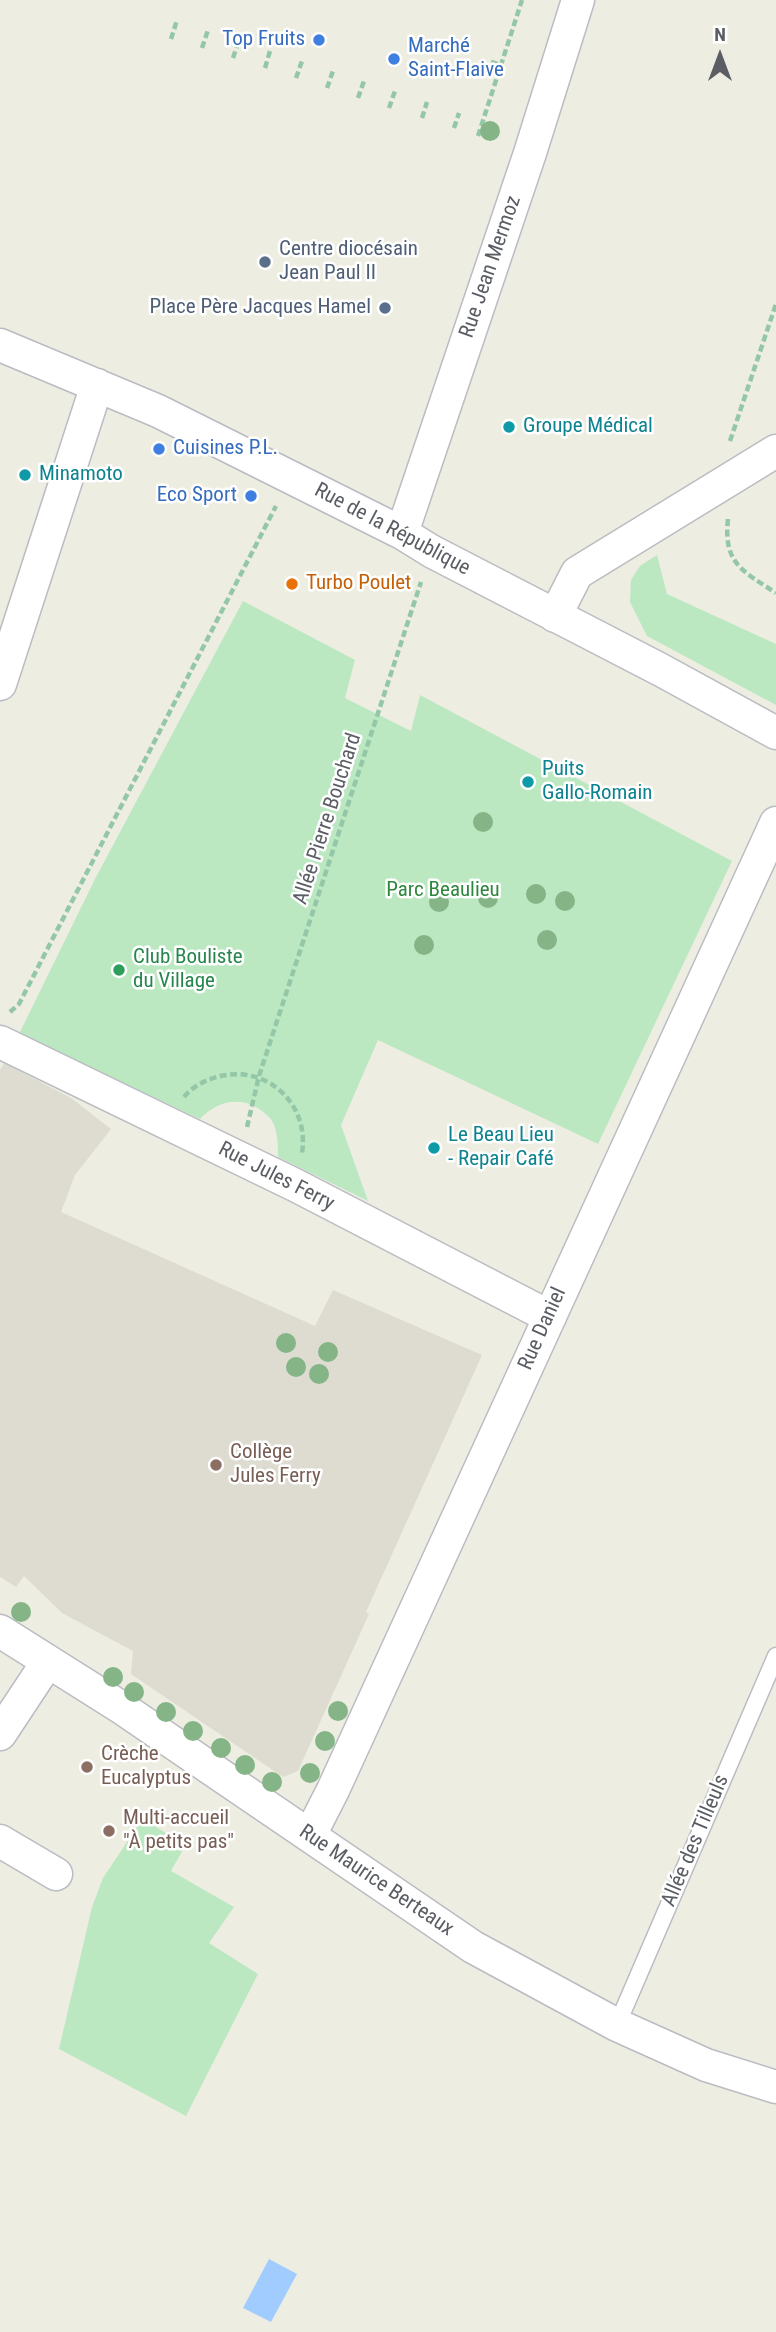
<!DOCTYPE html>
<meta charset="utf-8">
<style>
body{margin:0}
#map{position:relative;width:776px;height:2332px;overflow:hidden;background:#eeede2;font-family:"Roboto Condensed",sans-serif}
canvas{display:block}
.north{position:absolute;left:685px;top:21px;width:70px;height:70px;-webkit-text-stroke:5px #fff;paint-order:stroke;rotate:0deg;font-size:19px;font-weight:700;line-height:28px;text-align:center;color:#5a5e64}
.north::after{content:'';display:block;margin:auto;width:24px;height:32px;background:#5a5e64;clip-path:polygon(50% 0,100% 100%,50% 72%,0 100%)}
</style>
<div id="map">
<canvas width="776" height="2332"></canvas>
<div class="north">N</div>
</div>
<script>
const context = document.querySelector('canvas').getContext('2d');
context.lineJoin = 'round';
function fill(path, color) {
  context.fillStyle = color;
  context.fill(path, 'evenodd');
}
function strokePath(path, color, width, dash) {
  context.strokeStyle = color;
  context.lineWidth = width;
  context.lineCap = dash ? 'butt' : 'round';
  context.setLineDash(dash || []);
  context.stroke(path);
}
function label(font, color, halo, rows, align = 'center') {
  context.font = font + ' "Roboto Condensed",sans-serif';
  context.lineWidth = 5;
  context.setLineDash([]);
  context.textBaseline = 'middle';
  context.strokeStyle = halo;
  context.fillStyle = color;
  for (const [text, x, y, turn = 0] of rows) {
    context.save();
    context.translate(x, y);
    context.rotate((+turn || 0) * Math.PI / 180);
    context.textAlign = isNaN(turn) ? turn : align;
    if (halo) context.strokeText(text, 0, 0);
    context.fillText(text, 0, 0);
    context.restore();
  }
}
const education = new Path2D(`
 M 4,1063 L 71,1098 L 111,1129 L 75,1175 L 61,1212 L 315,1326 L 333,1290 L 482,1355 L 366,1612 L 369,1614 L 298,1771 L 283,1777 L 131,1674 L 133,1651 L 62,1613 L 24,1576 L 16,1587 L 0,1577 L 0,1070 Z`);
const green = new Path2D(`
 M 657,555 L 667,594 L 776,644 L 776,705 L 647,636 L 630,602 L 631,580 L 640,566 Z
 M 243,601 L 355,660 L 345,698 L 411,731 L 420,695 L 732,861 L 598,1144 L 378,1040 L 341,1125 L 368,1201 L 278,1157 C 278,1144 278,1125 268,1116 C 247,1095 219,1098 200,1119 L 19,1034 L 95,879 Z
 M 143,1818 L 185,1846 L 171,1871 L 234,1907 L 209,1943 L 258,1974 L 186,2116 L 59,2049 L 92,1907 L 103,1878 Z`);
const water = new Path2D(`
 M 269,2259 L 297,2274 L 271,2322 L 243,2308 Z`);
const path = new Path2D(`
 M 171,39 L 177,20
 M 202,48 L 208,30
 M 233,58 L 239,40
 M 491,62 L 501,65
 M 265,68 L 270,51
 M 296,78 L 302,61
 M 327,88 L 333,71
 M 358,98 L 364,81
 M 389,108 L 395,91
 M 422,118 L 427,102
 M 454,128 L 459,113
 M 478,136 L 522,0
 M 730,441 L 776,304
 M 728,519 C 723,564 743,571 776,593
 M 10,1012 L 19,1004 L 276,506
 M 184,1097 C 192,1087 205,1080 217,1077 C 265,1063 310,1103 302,1153
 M 247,1127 L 259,1076 L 421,582`);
const lane = new Path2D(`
 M 617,2025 L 776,1656`);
const street = new Path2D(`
 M 0,345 L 158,411 L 402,533 L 431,551 L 661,670 L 776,733
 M 402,533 L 530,153 L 578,0
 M 555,616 L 577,573 L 776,451
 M 0,684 L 97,385
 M 0,1042 L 295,1185 L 550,1317
 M 0,1631 L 122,1708 L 473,1947 L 617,2025 L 706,2065 L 776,2087
 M 0,1734 L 47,1663
 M 310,1835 L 333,1790 L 776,823
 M 0,1841 L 56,1874`);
const trees = [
 [490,131],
 [483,822],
 [536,894],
 [488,898],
 [565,901],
 [439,902],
 [547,940],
 [424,945],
 [286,1343],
 [328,1352],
 [296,1367],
 [319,1374],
 [21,1612],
 [113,1677],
 [134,1692],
 [338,1711],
 [166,1712],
 [193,1731],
 [325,1741],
 [221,1748],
 [245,1765],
 [310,1773],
 [272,1782]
];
const markers = [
 [319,40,7,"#3f7fe0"],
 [394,59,7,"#3f7fe0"],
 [265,262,7,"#5c6f8a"],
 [385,308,7,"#5c6f8a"],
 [509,427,7,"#0f9aa8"],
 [159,449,7,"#3f7fe0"],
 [25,475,7,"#0f9aa8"],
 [251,496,7,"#3f7fe0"],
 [292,584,7,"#e8710a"],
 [528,782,7,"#0f9aa8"],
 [119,970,7,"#2e9e5b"],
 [434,1148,7,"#0f9aa8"],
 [216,1465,7,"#8d6e63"],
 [87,1767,7,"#8d6e63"],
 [109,1831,7,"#8d6e63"]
];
const shopNames = [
 ["Top Fruits",305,40],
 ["Marché",408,47,"left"],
 ["Saint-Flaive",408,71,"left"],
 ["Cuisines P.L.",173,449,"left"],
 ["Eco Sport",237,496]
];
const serviceNames = [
 ["Centre diocésain",279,250],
 ["Jean Paul II",279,274],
 ["Place Père Jacques Hamel",371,308,"right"]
];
const streetNames = [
 ["Rue Jean Mermoz",491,267,-71],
 ["Rue de la République",392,530,28],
 ["Allée Pierre Bouchard",328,819,-72],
 ["Rue Jules Ferry",276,1177,27],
 ["Rue Daniel",543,1329,-66],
 ["Allée des Tilleuls",696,1841,-67],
 ["Rue Maurice Berteaux",376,1881,34]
];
const cultureNames = [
 ["Groupe Médical",523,427],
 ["Minamoto",39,475],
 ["Puits",542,770],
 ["Gallo-Romain",542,794],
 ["Le Beau Lieu",448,1136],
 ["- Repair Café",448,1160]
];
const foodNames = [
 ["Turbo Poulet",306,584]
];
const parkNames = [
 ["Parc Beaulieu",443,891]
];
const leisureNames = [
 ["Club Bouliste",133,958],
 ["du Village",133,982]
];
const educationNames = [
 ["Collège",230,1453],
 ["Jules Ferry",230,1477],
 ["Crèche",101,1755],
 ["Eucalyptus",101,1779],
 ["Multi-accueil",123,1819],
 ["\"À petits pas\"",123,1843]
];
fill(education, '#dedcd1');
fill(green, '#bce8c1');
fill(water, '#a1ccff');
strokePath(lane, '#babcc2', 19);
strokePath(street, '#babcc2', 35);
strokePath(path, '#94c7a8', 4.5, [7, 3.5]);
strokePath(lane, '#fff', 16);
strokePath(street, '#fff', 32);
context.fillStyle = '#85b587';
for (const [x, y] of trees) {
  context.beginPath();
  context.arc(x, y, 10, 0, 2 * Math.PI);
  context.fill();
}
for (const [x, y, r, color] of markers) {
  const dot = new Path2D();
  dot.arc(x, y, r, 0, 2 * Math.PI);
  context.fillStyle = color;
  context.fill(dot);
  strokePath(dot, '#fff', 2.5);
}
label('21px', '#366cbe', '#fff', shopNames, 'right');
label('21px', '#4e5e75', '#fff', serviceNames, 'left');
label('21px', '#5a5e64', '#fff', streetNames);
label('21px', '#0d838f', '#fff', cultureNames, 'left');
label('21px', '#c56008', '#fff', foodNames, 'left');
label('21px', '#2f873d', '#fff', parkNames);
label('21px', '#27864d', '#fff', leisureNames, 'left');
label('21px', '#785e54', '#fff', educationNames, 'left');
</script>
